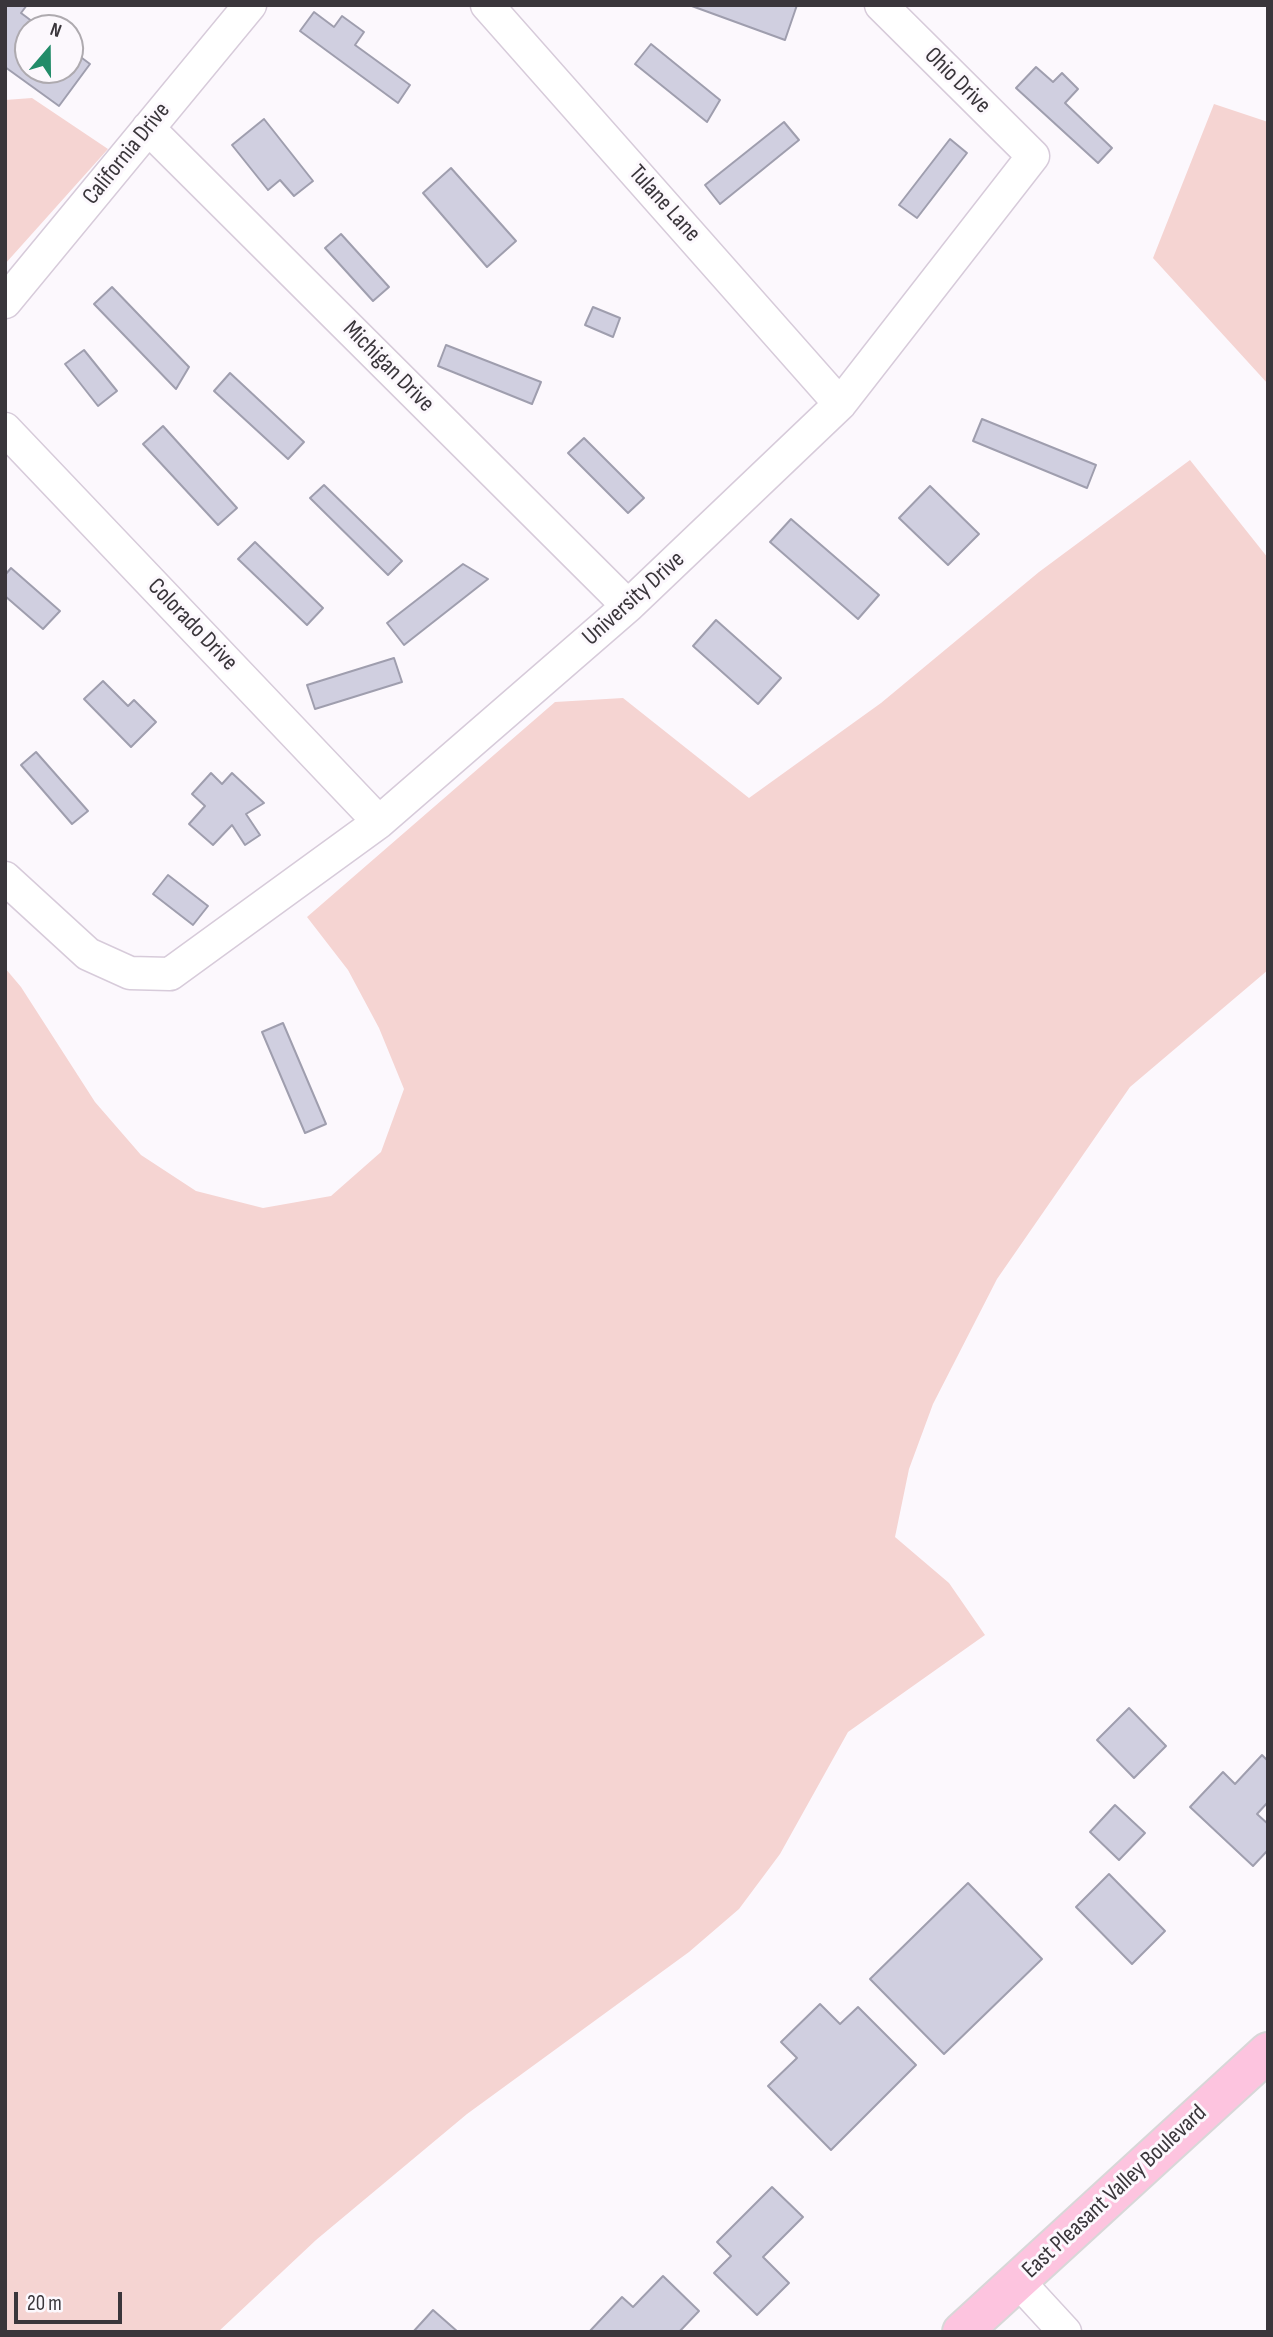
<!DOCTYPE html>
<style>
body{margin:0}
#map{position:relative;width:1273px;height:2337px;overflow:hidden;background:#fcf8fd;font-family:"Sofia Sans Condensed",sans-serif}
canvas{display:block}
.frame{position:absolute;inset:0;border:7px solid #3a363b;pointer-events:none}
.north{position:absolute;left:14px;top:14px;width:70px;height:70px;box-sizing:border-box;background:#fcf8fd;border:2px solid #aeaaaf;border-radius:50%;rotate:20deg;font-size:19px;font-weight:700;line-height:28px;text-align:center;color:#3a363b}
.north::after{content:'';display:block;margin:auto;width:24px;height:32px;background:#228c69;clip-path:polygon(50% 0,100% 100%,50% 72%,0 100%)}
.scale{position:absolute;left:14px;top:2292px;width:108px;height:32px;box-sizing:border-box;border:4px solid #3a363b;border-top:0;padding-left:9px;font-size:21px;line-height:24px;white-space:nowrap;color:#3a363b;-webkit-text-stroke:5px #fcf8fd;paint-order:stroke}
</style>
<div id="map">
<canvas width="1273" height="2337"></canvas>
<div class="frame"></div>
<div class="north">N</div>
<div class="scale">20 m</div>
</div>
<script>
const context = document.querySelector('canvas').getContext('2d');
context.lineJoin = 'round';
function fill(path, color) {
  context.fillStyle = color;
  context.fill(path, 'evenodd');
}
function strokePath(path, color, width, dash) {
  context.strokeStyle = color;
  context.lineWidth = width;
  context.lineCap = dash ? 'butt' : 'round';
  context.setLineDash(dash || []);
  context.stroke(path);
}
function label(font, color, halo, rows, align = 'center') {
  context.font = font + ' "Sofia Sans Condensed",sans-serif';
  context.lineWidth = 6;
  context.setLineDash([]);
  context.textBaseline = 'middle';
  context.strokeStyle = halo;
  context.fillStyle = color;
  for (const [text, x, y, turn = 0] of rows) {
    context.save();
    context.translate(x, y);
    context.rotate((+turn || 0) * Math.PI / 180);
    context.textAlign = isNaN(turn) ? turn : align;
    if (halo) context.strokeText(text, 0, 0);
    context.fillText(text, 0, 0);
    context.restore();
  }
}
const green = new Path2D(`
 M 32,98 L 108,149 L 5,264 L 5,100 Z
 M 1214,104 L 1268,122 L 1268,384 L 1153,258 Z
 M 1190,460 L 1268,558 L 1268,970 L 1130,1087 L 997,1279 L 933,1404 L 909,1469 L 895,1537 L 949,1583 L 985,1635 L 848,1732 L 780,1854 L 739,1909 L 689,1952 L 467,2114 L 316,2240 L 218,2332 L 5,2332 L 5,968 L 21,987 L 95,1102 L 141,1155 L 196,1191 L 263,1208 L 331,1196 L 381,1152 L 404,1089 L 379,1028 L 348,970 L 307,917 L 555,702 L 623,698 L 749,798 L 881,703 L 1039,572 Z`);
const building = new Path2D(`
 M 5,5 L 27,5 L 21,13 L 41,28 L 28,28 L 28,70 L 70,70 L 70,49 L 90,64 L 59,106 L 5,67 Z
 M 689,5 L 797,5 L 785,40 Z
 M 314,12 L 334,27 L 342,16 L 364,32 L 355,45 L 410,85 L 398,103 L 300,31 Z
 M 651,44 L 720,100 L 707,122 L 635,64 Z
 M 1036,67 L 1053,82 L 1062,73 L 1078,89 L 1065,103 L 1112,148 L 1098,163 L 1016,88 Z
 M 264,119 L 313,181 L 294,196 L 280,180 L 268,190 L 232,145 Z
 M 784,122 L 799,140 L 720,204 L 705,185 Z
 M 950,139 L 967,153 L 917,218 L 899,205 Z
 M 451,168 L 516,241 L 487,267 L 423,193 Z
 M 341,234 L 389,287 L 373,301 L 325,248 Z
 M 112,287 L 189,367 L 176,389 L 94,304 Z
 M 593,307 L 620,318 L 613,337 L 585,325 Z
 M 446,345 L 541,382 L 532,404 L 438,366 Z
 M 84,350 L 117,391 L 98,406 L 65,364 Z
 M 230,373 L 304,442 L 288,459 L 214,391 Z
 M 982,419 L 1096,465 L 1087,488 L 973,441 Z
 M 163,426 L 237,508 L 218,525 L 143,444 Z
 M 584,438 L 644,498 L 628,513 L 568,453 Z
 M 324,485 L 402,561 L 388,575 L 310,498 Z
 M 930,486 L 979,534 L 948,565 L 899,518 Z
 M 791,519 L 879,595 L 858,619 L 770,542 Z
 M 255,542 L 323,608 L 307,625 L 238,559 Z
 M 463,564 L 488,579 L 404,645 L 387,623 Z
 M 11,568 L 60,611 L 43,629 L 5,596 L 5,575 Z
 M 716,620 L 781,678 L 758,704 L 693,646 Z
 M 394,658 L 402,682 L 315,709 L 307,685 Z
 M 103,681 L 128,706 L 134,700 L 156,722 L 131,747 L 84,699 Z
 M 36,752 L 88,811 L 72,824 L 21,765 Z
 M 211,773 L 222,784 L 232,773 L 264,803 L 246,814 L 260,835 L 245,845 L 232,825 L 213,845 L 189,824 L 205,806 L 192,794 Z
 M 168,875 L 208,906 L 193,925 L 153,894 Z
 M 283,1023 L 326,1124 L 305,1133 L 262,1032 Z
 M 1129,1708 L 1166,1746 L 1134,1778 L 1097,1740 Z
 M 1262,1755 L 1268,1761 L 1268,1802 L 1257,1814 L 1268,1824 L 1268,1850 L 1253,1866 L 1190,1807 L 1223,1772 L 1235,1784 Z
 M 1115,1805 L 1145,1833 L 1119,1860 L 1090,1832 Z
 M 1109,1874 L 1165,1931 L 1132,1964 L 1076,1907 Z
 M 968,1883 L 1042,1959 L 944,2054 L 870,1979 Z
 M 820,2004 L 840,2024 L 858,2007 L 916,2065 L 831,2150 L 768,2086 L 797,2058 L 781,2042 Z
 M 772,2187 L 803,2217 L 763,2257 L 789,2283 L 757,2315 L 714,2273 L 731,2256 L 717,2242 Z
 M 663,2276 L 699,2311 L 679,2332 L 589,2332 L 622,2297 L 633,2307 Z
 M 433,2310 L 458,2332 L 413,2332 Z`);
const street = new Path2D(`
 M 487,5 L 840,404
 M 148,128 L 628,606
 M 5,302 L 250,5
 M 5,429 L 379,822
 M 5,878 L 88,954 L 130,973 L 170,974 L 379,822 L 628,606 L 840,404 L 1033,156 L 881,5
 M 1018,2281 L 1065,2332`);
const primary = new Path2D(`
 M 962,2332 L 1268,2052`);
const streetNames = [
 ["Ohio Drive",957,81,45],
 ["California Drive",127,154,-51],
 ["Tulane Lane",664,204,48],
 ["Michigan Drive",388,367,45],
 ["University Drive",634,599,-42],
 ["Colorado Drive",192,625,46],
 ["East Pleasant Valley Boulevard",1115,2192,-43]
];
fill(green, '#f5d4d2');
fill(building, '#d0cfe0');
strokePath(building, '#9f9eae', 2);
strokePath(street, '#d7cbda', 35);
strokePath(primary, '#d8d7d8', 42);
strokePath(street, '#fff', 32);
strokePath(primary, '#fdc4df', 38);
label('24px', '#3a363b', '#fcf8fd', streetNames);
</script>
